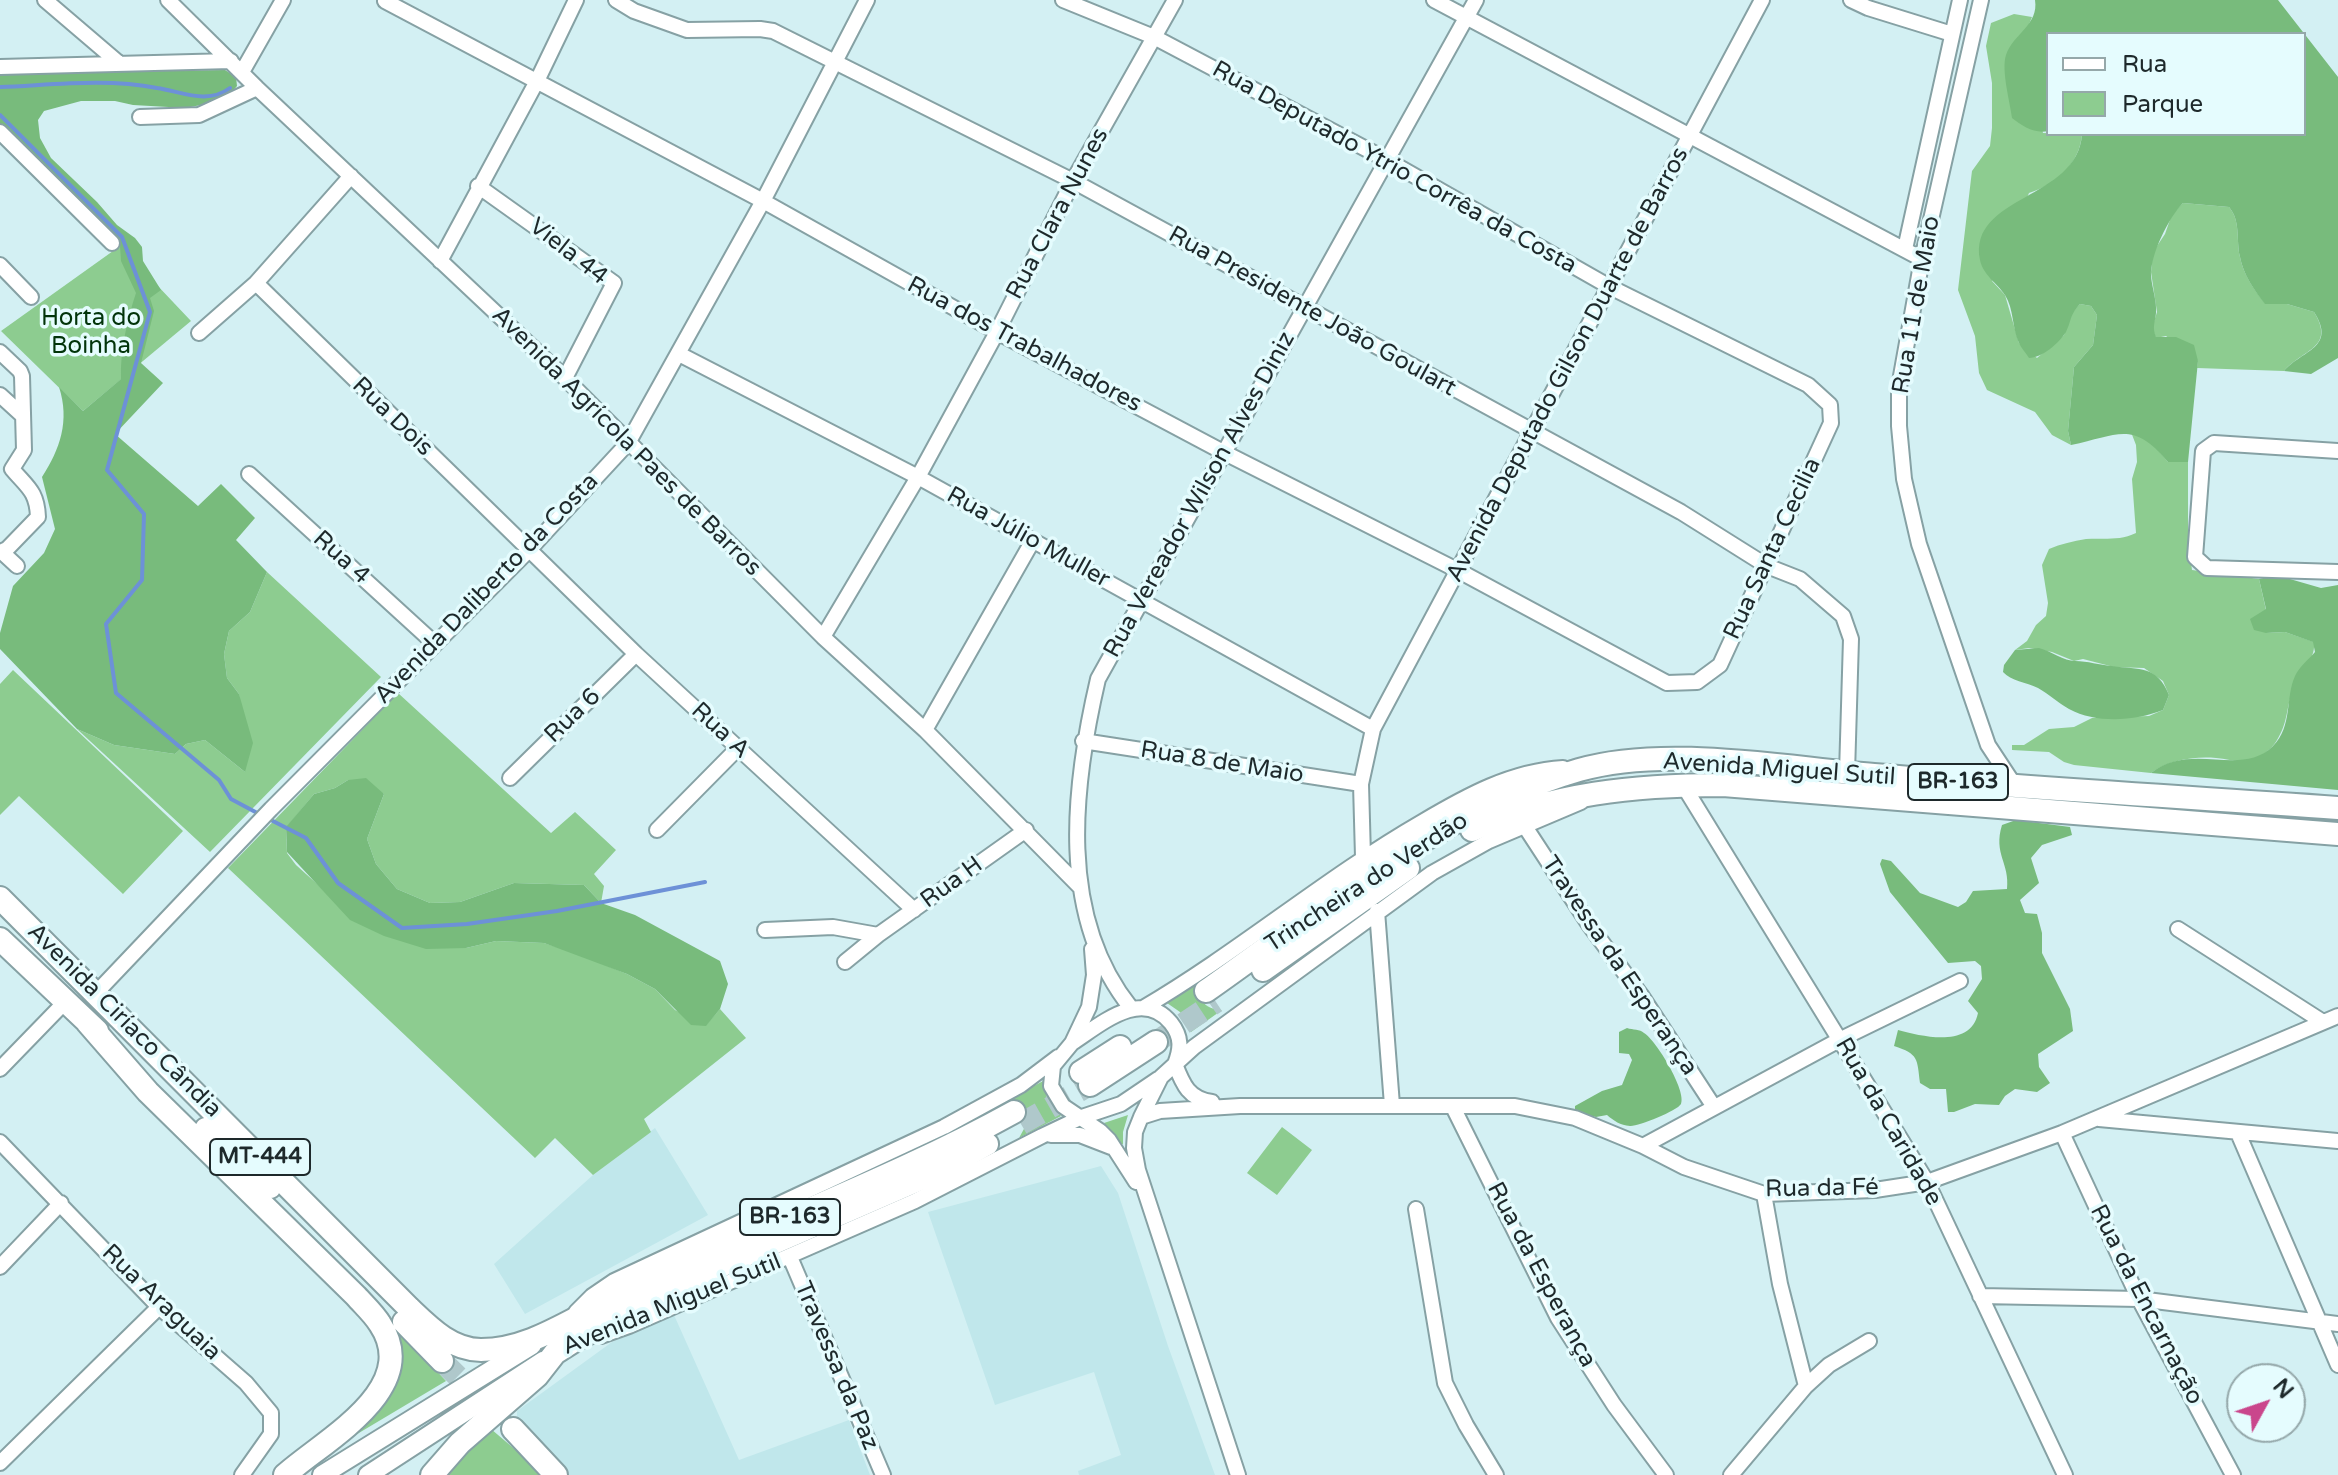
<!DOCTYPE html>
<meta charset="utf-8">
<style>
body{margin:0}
#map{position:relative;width:2338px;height:1475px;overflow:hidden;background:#d3f0f3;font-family:"Varela Round",sans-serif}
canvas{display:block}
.legend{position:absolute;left:2046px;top:32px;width:260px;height:104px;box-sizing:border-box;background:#e5fcfe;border:2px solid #95a8aa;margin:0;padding:10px 14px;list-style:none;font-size:24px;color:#1e292b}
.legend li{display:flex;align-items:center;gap:16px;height:40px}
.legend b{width:40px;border:2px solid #95a8aa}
.north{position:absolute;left:2226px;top:1363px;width:80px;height:80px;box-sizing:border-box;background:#e5fcfe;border:2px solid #95a8aa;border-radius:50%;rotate:50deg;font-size:22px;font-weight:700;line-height:32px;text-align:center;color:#1e292b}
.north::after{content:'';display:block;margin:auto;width:28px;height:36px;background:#ca468c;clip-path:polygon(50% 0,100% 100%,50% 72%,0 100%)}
</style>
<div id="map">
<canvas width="2338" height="1475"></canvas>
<ul class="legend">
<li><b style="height:10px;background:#fff"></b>Rua</li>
<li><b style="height:22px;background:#8dcc90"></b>Parque</li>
</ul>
<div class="north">N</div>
</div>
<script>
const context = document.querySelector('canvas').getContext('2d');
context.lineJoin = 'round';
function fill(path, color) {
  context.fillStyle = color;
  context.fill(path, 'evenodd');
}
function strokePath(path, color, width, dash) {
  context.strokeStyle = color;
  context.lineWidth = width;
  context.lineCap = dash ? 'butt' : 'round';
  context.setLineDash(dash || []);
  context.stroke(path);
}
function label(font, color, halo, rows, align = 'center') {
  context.font = font + ' "Varela Round",sans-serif';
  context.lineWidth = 7;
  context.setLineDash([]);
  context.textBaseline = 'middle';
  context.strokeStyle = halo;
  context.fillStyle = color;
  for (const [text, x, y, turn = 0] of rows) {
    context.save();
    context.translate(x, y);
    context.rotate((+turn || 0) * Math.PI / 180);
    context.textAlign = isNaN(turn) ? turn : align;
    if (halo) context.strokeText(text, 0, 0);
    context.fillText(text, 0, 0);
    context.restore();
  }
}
const built = new Path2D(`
 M 655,1128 L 708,1215 L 525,1314 L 494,1264 L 593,1175 Z
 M 1101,1166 L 1118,1193 L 1168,1346 L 1215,1475 L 1079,1475 L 1078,1471 L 1121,1455 L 1094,1372 L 995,1405 L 928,1212 Z
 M 674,1315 L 739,1460 L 849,1420 L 870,1475 L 568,1475 L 517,1418 L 517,1411 L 612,1342 Z`);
const green = new Path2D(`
 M 2014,14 L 2032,17 L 2027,29 L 2018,37 L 2043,133 L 2082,134 C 2080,163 2056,185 2029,193 L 1992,281 L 2005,295 L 2019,343 L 2037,358 L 2064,335 L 2069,316 L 2080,304 L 2091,306 L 2097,315 L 2093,345 L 2074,367 L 2068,431 L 2071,445 L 2052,435 L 2035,412 L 1987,390 L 1979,373 L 1975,336 L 1958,290 L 1971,179 L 1972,171 L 1990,146 L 1992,128 L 1992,83 L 1986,46 L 1991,23 Z
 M 2183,203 L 2229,207 C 2241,221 2236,240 2240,257 C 2243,274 2254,290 2265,303 L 2287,304 L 2314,312 C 2336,348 2303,349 2284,371 L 2197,368 L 2198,361 L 2166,336 L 2156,338 L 2152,328 L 2157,312 L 2151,272 L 2153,252 L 2165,234 L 2172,214 Z
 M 120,246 L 191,321 L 83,411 L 1,331 Z
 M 2131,432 L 2152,443 L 2168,462 L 2188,462 L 2188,539 L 2192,570 L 2259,579 L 2266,610 L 2266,633 L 2285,632 L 2314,642 C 2316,662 2297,674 2292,692 C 2286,710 2288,722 2277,740 C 2272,749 2258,760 2248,761 C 2238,762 2226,759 2216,758 C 2195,756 2168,760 2151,773 L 2074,765 L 2064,762 L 2049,752 L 2012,750 L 2012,745 L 2024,745 L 2049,729 L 2074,727 L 2092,718 L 2149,716 L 2163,710 L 2169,695 L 2163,681 L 2144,668 L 2114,667 L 2083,659 L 2074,661 L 2052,652 L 2029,648 L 2015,650 L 2027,641 L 2036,625 L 2046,616 L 2048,603 L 2042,565 L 2049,549 C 2061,544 2073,541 2086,539 C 2105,538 2119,541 2136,533 L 2132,479 L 2137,462 L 2136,445 Z
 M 267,572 L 381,677 L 210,852 L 77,729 L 114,745 L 175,754 L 186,744 L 205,740 L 245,772 L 239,694 L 227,678 L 224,654 L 229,631 L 250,612 Z
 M 13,670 L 183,831 L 123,894 L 19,796 L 0,815 L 0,684 Z
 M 398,693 L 551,833 L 575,812 L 616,850 L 594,874 L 604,886 L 601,903 L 584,885 L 514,883 L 460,902 L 430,903 L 397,889 L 376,864 L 367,839 L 384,794 L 348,780 L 335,788 L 314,794 L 286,828 L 287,853 L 296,865 L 326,892 L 466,948 L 496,941 L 544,943 L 578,954 L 627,974 L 655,989 L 675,1010 L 706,1025 L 720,1009 L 746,1038 L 644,1119 L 651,1132 L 593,1175 L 555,1138 L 535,1158 L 228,868 Z
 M 1201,979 C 1194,996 1204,1010 1222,1010 L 1191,1032 L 1180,1012 L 1167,1003 Z
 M 1043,1081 L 1047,1098 L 1061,1116 L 1019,1138 L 1025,1127 L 1023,1114 L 1007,1103 L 1001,1104 Z
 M 1128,1115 L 1123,1132 L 1123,1144 L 1121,1145 L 1104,1123 Z
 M 1282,1127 L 1312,1150 L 1277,1195 L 1247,1173 Z
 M 387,1317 L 446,1381 L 327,1452 L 382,1403 Z
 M 491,1429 L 545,1475 L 443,1475 Z`);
const forest = new Path2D(`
 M 2035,0 L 2278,0 L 2338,77 L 2338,358 L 2311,374 L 2284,371 C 2302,350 2337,348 2314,312 L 2287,304 L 2265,304 C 2254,290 2243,274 2240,257 C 2236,240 2241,221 2229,207 L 2183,203 C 2169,217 2150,255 2151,276 C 2152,288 2157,301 2156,313 C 2155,323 2152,327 2156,337 L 2176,337 L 2194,345 L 2198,361 L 2188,462 L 2168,462 C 2133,420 2119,435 2071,445 L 2068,431 L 2074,367 L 2093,345 L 2097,315 L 2091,306 L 2080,304 C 2069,316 2072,320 2066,332 C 2059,343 2042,358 2029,358 C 2026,353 2021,348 2019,343 C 2012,328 2014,309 2005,295 C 1997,283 1983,275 1980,260 C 1968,195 2078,200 2082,134 L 2304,134 L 2304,34 L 2048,34 L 2048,131 C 2035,134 2022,126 2012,118 C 2010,102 2001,70 2006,55 C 2013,34 2039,25 2035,0 Z
 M 225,70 L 236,77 L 237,86 L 225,100 L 186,108 L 133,105 L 115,101 L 81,101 L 44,111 L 38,120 L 40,138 L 51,158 L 97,202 L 117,225 L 135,238 L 142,247 L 143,261 L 161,290 L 150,298 L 154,311 L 141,363 L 163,383 L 115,434 L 198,506 L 221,484 L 255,518 L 236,540 L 267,572 L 250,612 L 229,631 L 224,654 L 227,678 L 239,694 L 253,743 L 245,772 L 205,740 L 186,744 L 175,754 L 114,745 L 77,729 L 0,649 L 0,633 L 13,586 L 44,553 L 55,529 L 42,477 C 60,449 70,421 59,387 L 83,411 L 121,379 C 120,351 127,320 136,293 L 121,261 L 120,246 L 101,223 L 0,124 L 0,73 Z
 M 2276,575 L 2321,588 L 2338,585 L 2338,790 L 2151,773 C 2192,741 2241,778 2273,746 C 2293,726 2285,698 2295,676 C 2299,667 2309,659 2315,652 L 2313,642 L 2285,632 L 2266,633 L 2254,630 L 2250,619 L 2266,609 L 2259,579 Z
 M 2039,648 C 2051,651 2064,661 2075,661 C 2088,661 2099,665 2112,666 C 2140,670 2157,665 2169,695 L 2163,710 C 2135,721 2097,724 2069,709 C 2058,703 2049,694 2038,688 C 2026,682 2011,681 2003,672 L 2004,665 L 2015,650 Z
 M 366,778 L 384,794 L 367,839 L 376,864 L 397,889 L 430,903 L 460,902 L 514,883 L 584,885 L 601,903 L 635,915 L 720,961 L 728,984 L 720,1009 L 706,1026 L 691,1025 L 655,989 L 627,974 L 544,943 L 496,941 L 466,948 L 426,949 L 384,936 L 350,920 L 287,852 L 286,827 L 314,794 L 335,788 L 348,780 Z
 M 2016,820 L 2070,827 L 2072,835 L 2042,845 L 2031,858 L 2039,883 L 2020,900 L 2025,913 L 2037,914 L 2042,933 L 2042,953 L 2070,1009 L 2073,1031 L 2038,1054 L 2039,1067 L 2050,1083 L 2037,1092 L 2015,1089 L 2005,1096 L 1999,1105 L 1975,1104 L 1954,1112 L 1948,1112 L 1946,1089 L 1930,1089 L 1920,1083 C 1917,1059 1919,1054 1894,1046 L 1898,1030 C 1924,1037 1971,1048 1978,1013 L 1968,1001 L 1982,979 L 1981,966 L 1975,961 L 1948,963 L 1890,892 L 1880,864 L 1882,859 L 1891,861 L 1920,893 L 1958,907 L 1966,902 L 1973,891 L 2007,889 C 2010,863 1993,854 2002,825 Z
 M 1627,1028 C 1633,1030 1640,1029 1644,1033 C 1656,1040 1687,1091 1681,1104 C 1677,1111 1637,1127 1630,1126 C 1620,1125 1614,1121 1607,1115 L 1596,1117 L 1575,1112 L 1575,1106 L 1602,1091 L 1622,1085 L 1632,1060 L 1629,1054 L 1619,1053 L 1619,1032 Z`);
const stream = new Path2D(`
 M 0,87 C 52,85 106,78 157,88 C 183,92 207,105 230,88
 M 0,115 L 122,237 L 150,312 L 107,470 L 144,514 L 142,580 L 106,624 L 116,693 L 219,780 L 231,799 L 261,815
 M 269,819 L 306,838 L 338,883 L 402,928 L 467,924 L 557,911 L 705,882`);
const highwayTunnel = new Path2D(`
 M 1156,1042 L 1216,1002
 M 1021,1124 L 1090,1085
 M 442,1361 L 481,1399`);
const minor = new Path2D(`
 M 45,0 L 120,64
 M 168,0 L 257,88 L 565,378 L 823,637 L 925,730 L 1081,888
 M 616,0 L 634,11 L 687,30 L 760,29 L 773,31 L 1073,181 L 1681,512 L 1767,566 L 1800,579 L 1843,616 L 1851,639 L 1847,773
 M 1434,0 L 1922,259
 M 1851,0 L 1868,8 L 1952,34
 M 1981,0 L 1922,259 L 1899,387 L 1899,426 L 1904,479 L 1919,544 L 1988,745 L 2015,786
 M 385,1 L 763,201 L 997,332 L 1223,452 L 1459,571 L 1667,683 L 1697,682 L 1720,665 L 1831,423 L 1830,405 L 1808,385 L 1610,287 L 1385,159 L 1154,37 L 1063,0
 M 0,67 L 231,61
 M 242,72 L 283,0
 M 140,117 L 199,115 L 257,88
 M 0,132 L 112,243
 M 478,186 L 614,283 L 565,378
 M 1905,249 L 1960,0
 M 440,261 L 537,81 L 576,0
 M 0,265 L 31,297
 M 256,283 L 636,654 L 914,910
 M 199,333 L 256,283 L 351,176
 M 0,352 L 20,371 L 22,376 L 24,450 L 12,469 C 27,487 37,491 38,517 L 7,549 L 0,552
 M 679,354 L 918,477 L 1373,729
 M 0,395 L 22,415
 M 2338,451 L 2214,443 L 2203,451 L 2195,557 L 2207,568 L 2338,572
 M 249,474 L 434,643
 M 2,552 L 17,566
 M 823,637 L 918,477 L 997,332 L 1073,181 L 1175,0
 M 925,730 L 1032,542
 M 1083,741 L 1361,784
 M 510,778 L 636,654
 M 1683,785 L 1927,1182 L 2065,1475
 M 1524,825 L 1590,926 L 1641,995 L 1714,1107
 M 657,830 L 738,748
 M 1363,857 L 1361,784 L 1373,729 L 1762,0
 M 1377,911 L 1392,1105
 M 2178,929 L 2323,1022
 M 765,930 L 833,927 L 878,935
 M 1092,949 L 1094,975 L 1089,1007 L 1072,1043 L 1053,1066 L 1051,1086 L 1063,1106 L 1100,1131 L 1109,1140 L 1136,1182
 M 845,962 L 878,935 L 1026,830
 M 96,993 L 271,809 L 529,550 L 628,443 L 763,201 L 867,0
 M 1131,1008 C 1057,916 1073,786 1098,679 L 1476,0
 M 1143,1008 C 1240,951 1325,878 1422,822 C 1466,796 1511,771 1563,768
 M 1072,1043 C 1100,1025 1142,987 1171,1023 C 1182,1037 1181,1049 1175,1064
 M 1175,1064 C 1183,1085 1189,1099 1212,1102
 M 0,1069 L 65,1002
 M 1453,1107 L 1558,1318 L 1614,1405 L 1666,1475
 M 1141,1117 L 1160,1111 L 1240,1106 L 1515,1106 L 1575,1118 L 1643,1146 L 1684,1167 L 1764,1194 L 1875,1190 L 1927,1182 L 2062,1133 L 2338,1016
 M 2099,1119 L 2338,1141
 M 2062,1133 L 2139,1299 L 2233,1475
 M 2238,1133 L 2338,1365
 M 1051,1135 L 1080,1135 L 1111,1147
 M 0,1142 L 159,1307 L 246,1383 L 271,1413 L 271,1434 L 242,1475
 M 1643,1146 L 1841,1039 L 1960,981
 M 1764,1194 L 1780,1284 L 1806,1386
 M 1416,1209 L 1445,1383 L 1466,1425 L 1496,1475
 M 790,1257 L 883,1475
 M 0,1267 L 61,1203
 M 1980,1296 L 2139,1299 L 2338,1324
 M 576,1312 L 592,1296 L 614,1281 L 944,1127 L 1021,1085 L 1058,1057
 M 601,1336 L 629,1326 L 915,1201 L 1042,1136 L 1082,1117 L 1121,1104 L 1158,1079
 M 0,1463 L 159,1307
 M 1238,1475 L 1138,1170 L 1134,1148 L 1135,1132 L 1141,1117 L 1161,1077 L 1194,1047 L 1432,873 L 1489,841 L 1581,802
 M 1731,1475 L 1806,1386 L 1829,1365 L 1869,1341`);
const major = new Path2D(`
 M 322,1475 L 532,1345
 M 368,1475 L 543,1361`);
const highway = new Path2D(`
 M 1472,830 C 1551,793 1637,785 1723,785 L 2338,834
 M 0,898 L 409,1308 C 429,1327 451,1350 481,1350 C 525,1350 562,1325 600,1306 C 632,1289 665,1274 699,1258 C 804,1210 913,1168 1014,1112
 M 0,939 L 97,1031
 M 1263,970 L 1408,868
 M 1206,991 C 1323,909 1440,810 1579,770 C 1665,745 1785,768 1874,775 C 2028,788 2183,797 2338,808
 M 87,1022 L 148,1092 L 356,1296 C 364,1305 374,1314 380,1324 C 423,1389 324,1440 285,1475
 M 1081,1072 L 1120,1047
 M 1090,1085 L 1156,1042
 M 206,1129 L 270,1187
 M 404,1322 L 442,1361
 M 513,1429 L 556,1475
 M 432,1475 L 460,1443 L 537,1376 L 555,1353 L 577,1339 L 714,1269 L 941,1170 L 987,1144`);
const shields = [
 [1958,782,100],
 [260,1157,100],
 [790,1217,100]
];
const shieldNames = [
 ["BR-163",1958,782],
 ["MT-444",260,1157],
 ["BR-163",790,1217]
];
const streetNames = [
 ["Rua Deputado Ytrio Corrêa da Costa",1394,168,29],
 ["Rua Clara Nunes",1058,214,-62],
 ["Viela 44",568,252,38],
 ["Rua 11 de Maio",1917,305,-80],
 ["Rua Presidente João Goulart",1312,312,29],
 ["Rua dos Trabalhadores",1024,345,28],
 ["Avenida Deputado Gilson Duarte de Barros",1568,365,-62],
 ["Rua Dois",392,417,44],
 ["Avenida Agrícola Paes de Barros",626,442,45],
 ["Rua Vereador Wilson Alves Diniz",1200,495,-61],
 ["Rua Júlio Muller",1028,538,29],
 ["Rua Santa Cecilia",1773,549,-65],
 ["Rua 4",341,558,42],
 ["Avenida Daliberto da Costa",487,589,-46],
 ["Rua 6",573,716,-44],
 ["Rua A",720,731,43],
 ["Rua 8 de Maio",1222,763,9],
 ["Avenida Miguel Sutil",1779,770,4],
 ["Rua H",952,883,-36],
 ["Trincheira do Verdão",1367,883,-33],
 ["Travessa da Esperança",1619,966,56],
 ["Avenida Ciríaco Cândia",124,1021,45],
 ["Rua da Caridade",1888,1122,60],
 ["Rua da Fé",1822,1189,-1],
 ["Rua da Esperança",1541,1275,62],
 ["Rua Araguaia",161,1303,44],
 ["Avenida Miguel Sutil",672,1305,-22],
 ["Rua da Encarnação",2146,1305,63],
 ["Travessa da Paz",836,1366,67]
];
const parkNames = [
 ["Horta do",91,319],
 ["Boinha",91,347]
];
fill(built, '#c0e7eb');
fill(green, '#8dcc90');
fill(forest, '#78bb7c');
strokePath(stream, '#6d91d7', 4);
strokePath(highwayTunnel, '#afc8cb', 22, [22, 11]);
strokePath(minor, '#86a1a4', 18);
strokePath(major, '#86a1a4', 22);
strokePath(highway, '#86a1a4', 26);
strokePath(minor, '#fff', 14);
strokePath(major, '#fff', 18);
strokePath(highway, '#fff', 22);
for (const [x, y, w] of shields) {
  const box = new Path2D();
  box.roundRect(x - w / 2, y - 18, w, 36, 6);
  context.fillStyle = '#e5fcfe';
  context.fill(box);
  strokePath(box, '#1e292b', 2);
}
label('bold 22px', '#1e292b', null, shieldNames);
label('24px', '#1e292b', '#e5fcfe', streetNames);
label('24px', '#02340a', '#e5fcfe', parkNames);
</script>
